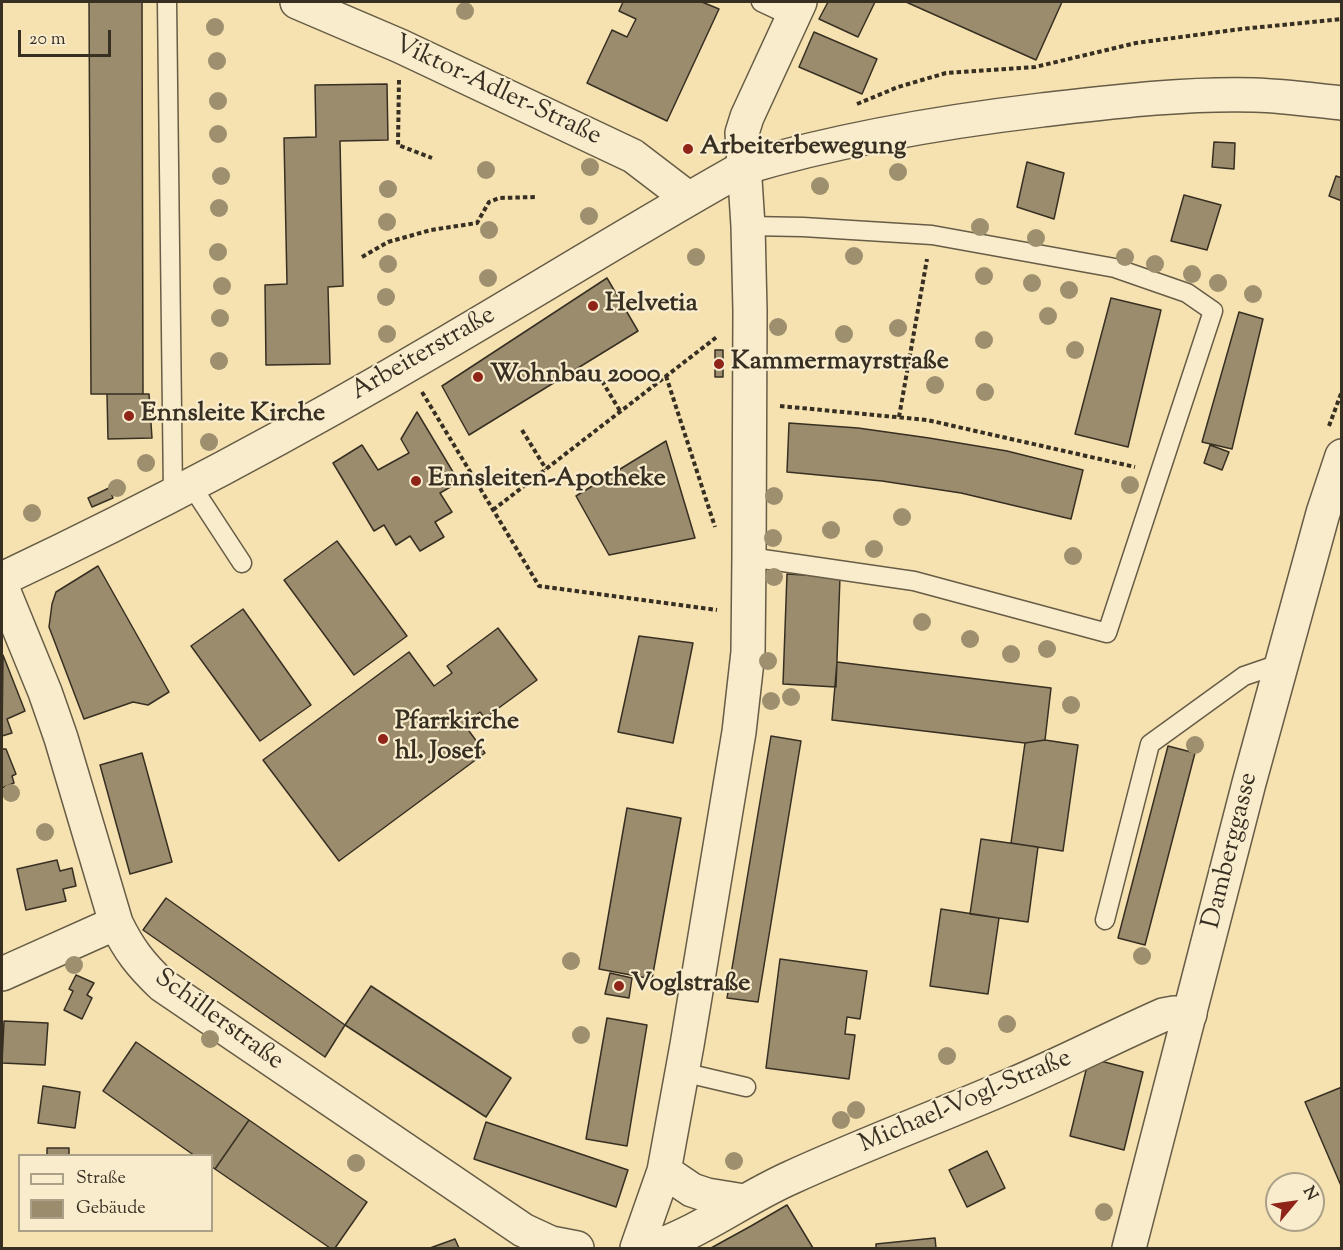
<!DOCTYPE html>
<meta charset="utf-8">
<style>
body{margin:0}
#map{position:relative;width:1343px;height:1250px;overflow:hidden;background:#f5e2b0;font-family:"Sorts Mill Goudy",serif}
canvas{display:block}
.frame{position:absolute;inset:0;border:3px solid #382f23;pointer-events:none}
.legend{position:absolute;left:18px;top:1154px;width:195px;height:78px;box-sizing:border-box;background:#f8eccc;border:2px solid #aba088;margin:0;padding:8px 10px;list-style:none;font-size:18px;color:#382f23}
.legend li{display:flex;align-items:center;gap:12px;height:30px}
.legend b{width:30px;border:2px solid #aba088}
.north{position:absolute;left:1265px;top:1172px;width:60px;height:60px;box-sizing:border-box;background:#f8eccc;border:2px solid #aba088;border-radius:50%;rotate:61deg;font-size:16px;font-weight:700;line-height:24px;text-align:center;color:#382f23}
.north::after{content:'';display:block;margin:auto;width:21px;height:27px;background:#8f2418;clip-path:polygon(50% 0,100% 100%,50% 72%,0 100%)}
.scale{position:absolute;left:18px;top:30px;width:93px;height:27px;box-sizing:border-box;border:3px solid #382f23;border-top:0;padding-left:8px;font-size:18px;line-height:21px;white-space:nowrap;color:#382f23;-webkit-text-stroke:4px #f8eccc;paint-order:stroke}
</style>
<div id="map">
<canvas width="1343" height="1250"></canvas>
<div class="frame"></div>
<ul class="legend">
<li><b style="height:8px;background:#f8eccc"></b>Straße</li>
<li><b style="height:16px;background:#9a8c6c"></b>Gebäude</li>
</ul>
<div class="north">N</div>
<div class="scale">20 m</div>
</div>
<script>
const context = document.querySelector('canvas').getContext('2d');
context.lineJoin = 'round';
function fill(path, color) {
  context.fillStyle = color;
  context.fill(path, 'evenodd');
}
function strokePath(path, color, width, dash) {
  context.strokeStyle = color;
  context.lineWidth = width;
  context.lineCap = dash ? 'butt' : 'round';
  context.setLineDash(dash || []);
  context.stroke(path);
}
function label(font, color, halo, rows, align = 'center') {
  context.font = font + ' "Sorts Mill Goudy",serif';
  context.lineWidth = 4.5;
  context.setLineDash([]);
  context.textBaseline = 'middle';
  context.strokeStyle = halo;
  context.fillStyle = color;
  for (const [text, x, y, turn = 0] of rows) {
    context.save();
    context.translate(x, y);
    context.rotate((+turn || 0) * Math.PI / 180);
    context.textAlign = isNaN(turn) ? turn : align;
    if (halo) context.strokeText(text, 0, 0);
    context.fillText(text, 0, 0);
    context.restore();
  }
}
const building = new Path2D(`
 M 89,2 L 142,2 L 143,394 L 91,394 Z
 M 623,2 L 702,2 L 719,9 L 667,121 L 587,83 L 612,30 L 627,37 L 636,19 L 619,11 Z
 M 828,2 L 875,2 L 858,37 L 819,19 Z
 M 906,2 L 1062,2 L 1036,60 Z
 M 814,32 L 877,59 L 862,94 L 799,67 Z
 M 387,84 L 388,140 L 340,141 L 343,286 L 328,287 L 330,364 L 266,365 L 265,285 L 287,284 L 284,138 L 316,137 L 315,85 Z
 M 1214,142 L 1235,143 L 1234,169 L 1212,167 Z
 M 1027,162 L 1064,173 L 1054,219 L 1017,207 Z
 M 1336,176 L 1342,178 L 1342,201 L 1329,196 Z
 M 1184,195 L 1221,205 L 1207,250 L 1171,241 Z
 M 607,278 L 638,331 L 469,435 L 442,386 Z
 M 1111,298 L 1161,310 L 1128,447 L 1075,434 Z
 M 1239,312 L 1263,319 L 1232,449 L 1202,442 Z
 M 715,350 L 723,350 L 723,377 L 715,377 Z
 M 107,394 L 149,394 L 152,438 L 108,439 Z
 M 417,412 L 459,482 L 440,493 L 452,512 L 435,522 L 444,537 L 420,551 L 410,536 L 396,545 L 384,525 L 374,531 L 333,463 L 362,445 L 378,470 L 409,453 L 401,439 Z
 M 789,423 L 858,428 L 929,438 L 1007,451 L 1083,470 L 1071,519 L 961,493 L 882,481 L 787,472 Z
 M 666,441 L 695,538 L 609,555 L 576,496 Z
 M 1210,445 L 1229,452 L 1222,470 L 1204,463 Z
 M 109,488 L 113,498 L 92,507 L 88,498 Z
 M 337,541 L 407,636 L 354,675 L 284,580 Z
 M 98,566 L 169,692 L 148,705 L 133,702 L 84,719 L 49,627 L 52,604 L 56,592 Z
 M 787,574 L 840,577 L 836,687 L 783,684 Z
 M 243,609 L 311,705 L 260,741 L 191,646 Z
 M 498,628 L 537,680 L 485,718 L 480,712 L 464,724 L 485,753 L 339,861 L 263,760 L 409,652 L 434,686 L 452,673 L 447,666 Z
 M 639,636 L 693,643 L 673,743 L 618,732 Z
 M 3,655 L 25,711 L 7,719 L 12,733 L 2,736 Z
 M 837,662 L 1051,688 L 1045,740 L 1025,743 L 832,720 Z
 M 771,736 L 801,741 L 758,1002 L 727,998 Z
 M 1045,740 L 1078,745 L 1063,851 L 1011,843 L 1025,743 Z
 M 1168,746 L 1195,753 L 1145,945 L 1118,938 Z
 M 2,749 L 6,749 L 16,774 L 12,776 L 14,783 L 2,788 Z
 M 142,753 L 172,862 L 130,874 L 100,765 Z
 M 627,808 L 681,818 L 652,979 L 599,969 Z
 M 981,839 L 1038,847 L 1028,922 L 970,914 Z
 M 57,860 L 60,871 L 72,868 L 76,886 L 63,889 L 66,901 L 26,910 L 17,869 Z
 M 166,898 L 345,1025 L 325,1057 L 143,930 Z
 M 941,909 L 999,918 L 988,994 L 930,986 Z
 M 780,959 L 867,971 L 860,1019 L 847,1017 L 845,1034 L 855,1035 L 849,1079 L 766,1068 Z
 M 610,973 L 632,978 L 629,998 L 605,994 Z
 M 76,975 L 94,983 L 87,995 L 92,998 L 82,1019 L 64,1010 L 73,991 L 69,989 Z
 M 371,986 L 511,1078 L 486,1117 L 345,1025 Z
 M 607,1018 L 647,1025 L 627,1146 L 586,1139 Z
 M 4,1021 L 48,1023 L 45,1065 L 2,1063 Z
 M 136,1042 L 249,1120 L 215,1169 L 212,1167 L 212,1156 L 195,1156 L 103,1091 Z
 M 1089,1058 L 1143,1072 L 1124,1150 L 1070,1136 Z
 M 43,1086 L 80,1092 L 75,1128 L 38,1123 Z
 M 1342,1087 L 1342,1188 L 1305,1102 Z
 M 249,1120 L 367,1202 L 335,1248 L 330,1248 L 215,1169 Z
 M 486,1122 L 628,1170 L 616,1207 L 474,1159 Z
 M 47,1148 L 69,1148 L 69,1156 L 47,1156 Z
 M 987,1151 L 1005,1188 L 967,1207 L 949,1170 Z
 M 787,1205 L 813,1248 L 711,1248 L 751,1226 Z
 M 935,1238 L 936,1248 L 876,1248 L 876,1244 Z
 M 455,1239 L 459,1248 L 430,1248 Z`);
const path = new Path2D(`
 M 399,80 L 398,145 L 432,158
 M 857,104 L 898,87 L 946,73 L 1035,67 L 1136,43 L 1241,29 L 1342,19
 M 362,257 L 388,242 L 431,230 L 477,223 L 489,202 L 499,198 L 536,197
 M 666,376 L 715,527
 M 602,381 L 620,411
 M 422,392 L 539,586 L 717,610
 M 780,406 L 927,420 L 1135,467
 M 899,417 L 927,259
 M 1329,426 L 1342,391
 M 522,430 L 546,469
 M 493,510 L 718,336`);
const service = new Path2D(`
 M 167,2 L 173,494
 M 761,2 L 793,17
 M 748,226 L 803,227 L 932,235 L 1115,268 L 1187,293 L 1213,311 L 1107,633 L 914,581 L 749,557
 M 191,485 L 242,563
 M 1105,920 L 1150,744 L 1244,676 L 1282,663
 M 682,1072 L 746,1087`);
const minor = new Path2D(`
 M 297,2 L 400,46 L 633,156 L 688,198
 M 2,587 L 45,692 L 61,738 L 116,923 C 129,950 141,965 162,985 L 523,1230 L 551,1243 L 577,1248
 M 2,974 L 116,923
 M 664,1171 L 692,1190 L 707,1195 L 744,1201
 M 637,1248 L 664,1171 L 687,1045 L 739,732 L 748,652 L 749,557 L 750,311 L 748,226 L 742,133 L 747,117 L 800,2
 M 652,1248 C 702,1231 743,1199 790,1178 C 862,1145 937,1117 1009,1086 C 1061,1064 1111,1038 1163,1015 L 1174,1013 L 1190,1014`);
const tertiary = new Path2D(`
 M 2,579 C 153,508 302,428 446,343 C 545,285 643,224 743,168 C 840,139 941,122 1042,110 C 1112,102 1184,93 1255,95 C 1284,96 1313,100 1342,103
 M 1129,1248 L 1249,783 L 1323,513 L 1342,456`);
const trees = [
 [465,11],
 [215,27],
 [217,61],
 [218,101],
 [218,134],
 [590,167],
 [486,170],
 [898,172],
 [221,176],
 [820,186],
 [388,189],
 [219,208],
 [589,216],
 [387,222],
 [980,227],
 [489,230],
 [1036,238],
 [218,252],
 [854,256],
 [696,257],
 [1125,257],
 [388,264],
 [1155,264],
 [1192,274],
 [984,276],
 [488,278],
 [1032,283],
 [1218,283],
 [222,286],
 [1069,290],
 [1253,294],
 [386,297],
 [1048,316],
 [220,318],
 [778,327],
 [898,328],
 [387,334],
 [844,334],
 [984,340],
 [1075,350],
 [219,361],
 [935,385],
 [985,392],
 [209,442],
 [146,463],
 [1130,485],
 [117,488],
 [774,496],
 [32,513],
 [902,517],
 [831,530],
 [773,538],
 [874,549],
 [1073,556],
 [774,577],
 [922,622],
 [970,639],
 [1047,649],
 [1011,654],
 [768,661],
 [791,697],
 [771,701],
 [1071,705],
 [1195,745],
 [11,793],
 [45,832],
 [1142,956],
 [571,961],
 [74,965],
 [1007,1024],
 [581,1035],
 [210,1039],
 [947,1056],
 [856,1110],
 [841,1120],
 [734,1161],
 [356,1163],
 [1104,1212]
];
const markers = [
 [688,149,6,"#8f2418"],
 [593,306,6,"#8f2418"],
 [719,364,6,"#8f2418"],
 [478,377,6,"#8f2418"],
 [129,416,6,"#8f2418"],
 [416,481,6,"#8f2418"],
 [383,739,6,"#8f2418"],
 [619,986,6,"#8f2418"]
];
const streetNames = [
 ["Viktor-Adler-Straße",497,92,25],
 ["Arbeiterstraße",424,355,-30],
 ["Damberggasse",1232,851,-76],
 ["Schillerstraße",218,1021,36],
 ["Michael-Vogl-Straße",966,1103,-23]
];
const poiNames = [
 ["Arbeiterbewegung",700,149],
 ["Helvetia",605,306],
 ["Kammermayrstraße",731,364],
 ["Wohnbau 2000",490,377],
 ["Ennsleite Kirche",141,416],
 ["Ennsleiten-Apotheke",428,481],
 ["Pfarrkirche",395,724],
 ["hl. Josef",395,754],
 ["Voglstraße",631,986]
];
fill(building, '#9a8c6c');
strokePath(building, '#382f23', 1.5);
strokePath(service, '#675c46', 21);
strokePath(minor, '#675c46', 36);
strokePath(tertiary, '#675c46', 36);
strokePath(path, '#382f23', 4, [4.5, 3]);
strokePath(service, '#f8eccc', 18);
strokePath(minor, '#f8eccc', 33);
strokePath(tertiary, '#f8eccc', 33);
context.fillStyle = '#9e906f';
for (const [x, y] of trees) {
  context.beginPath();
  context.arc(x, y, 9, 0, 2 * Math.PI);
  context.fill();
}
for (const [x, y, r, color] of markers) {
  const dot = new Path2D();
  dot.arc(x, y, r, 0, 2 * Math.PI);
  context.fillStyle = color;
  context.fill(dot);
  strokePath(dot, '#f8eccc', 2);
}
label('26px', '#382f23', '#f8eccc', streetNames);
label('bold 26px', '#382f23', '#f8eccc', poiNames, 'left');
</script>
